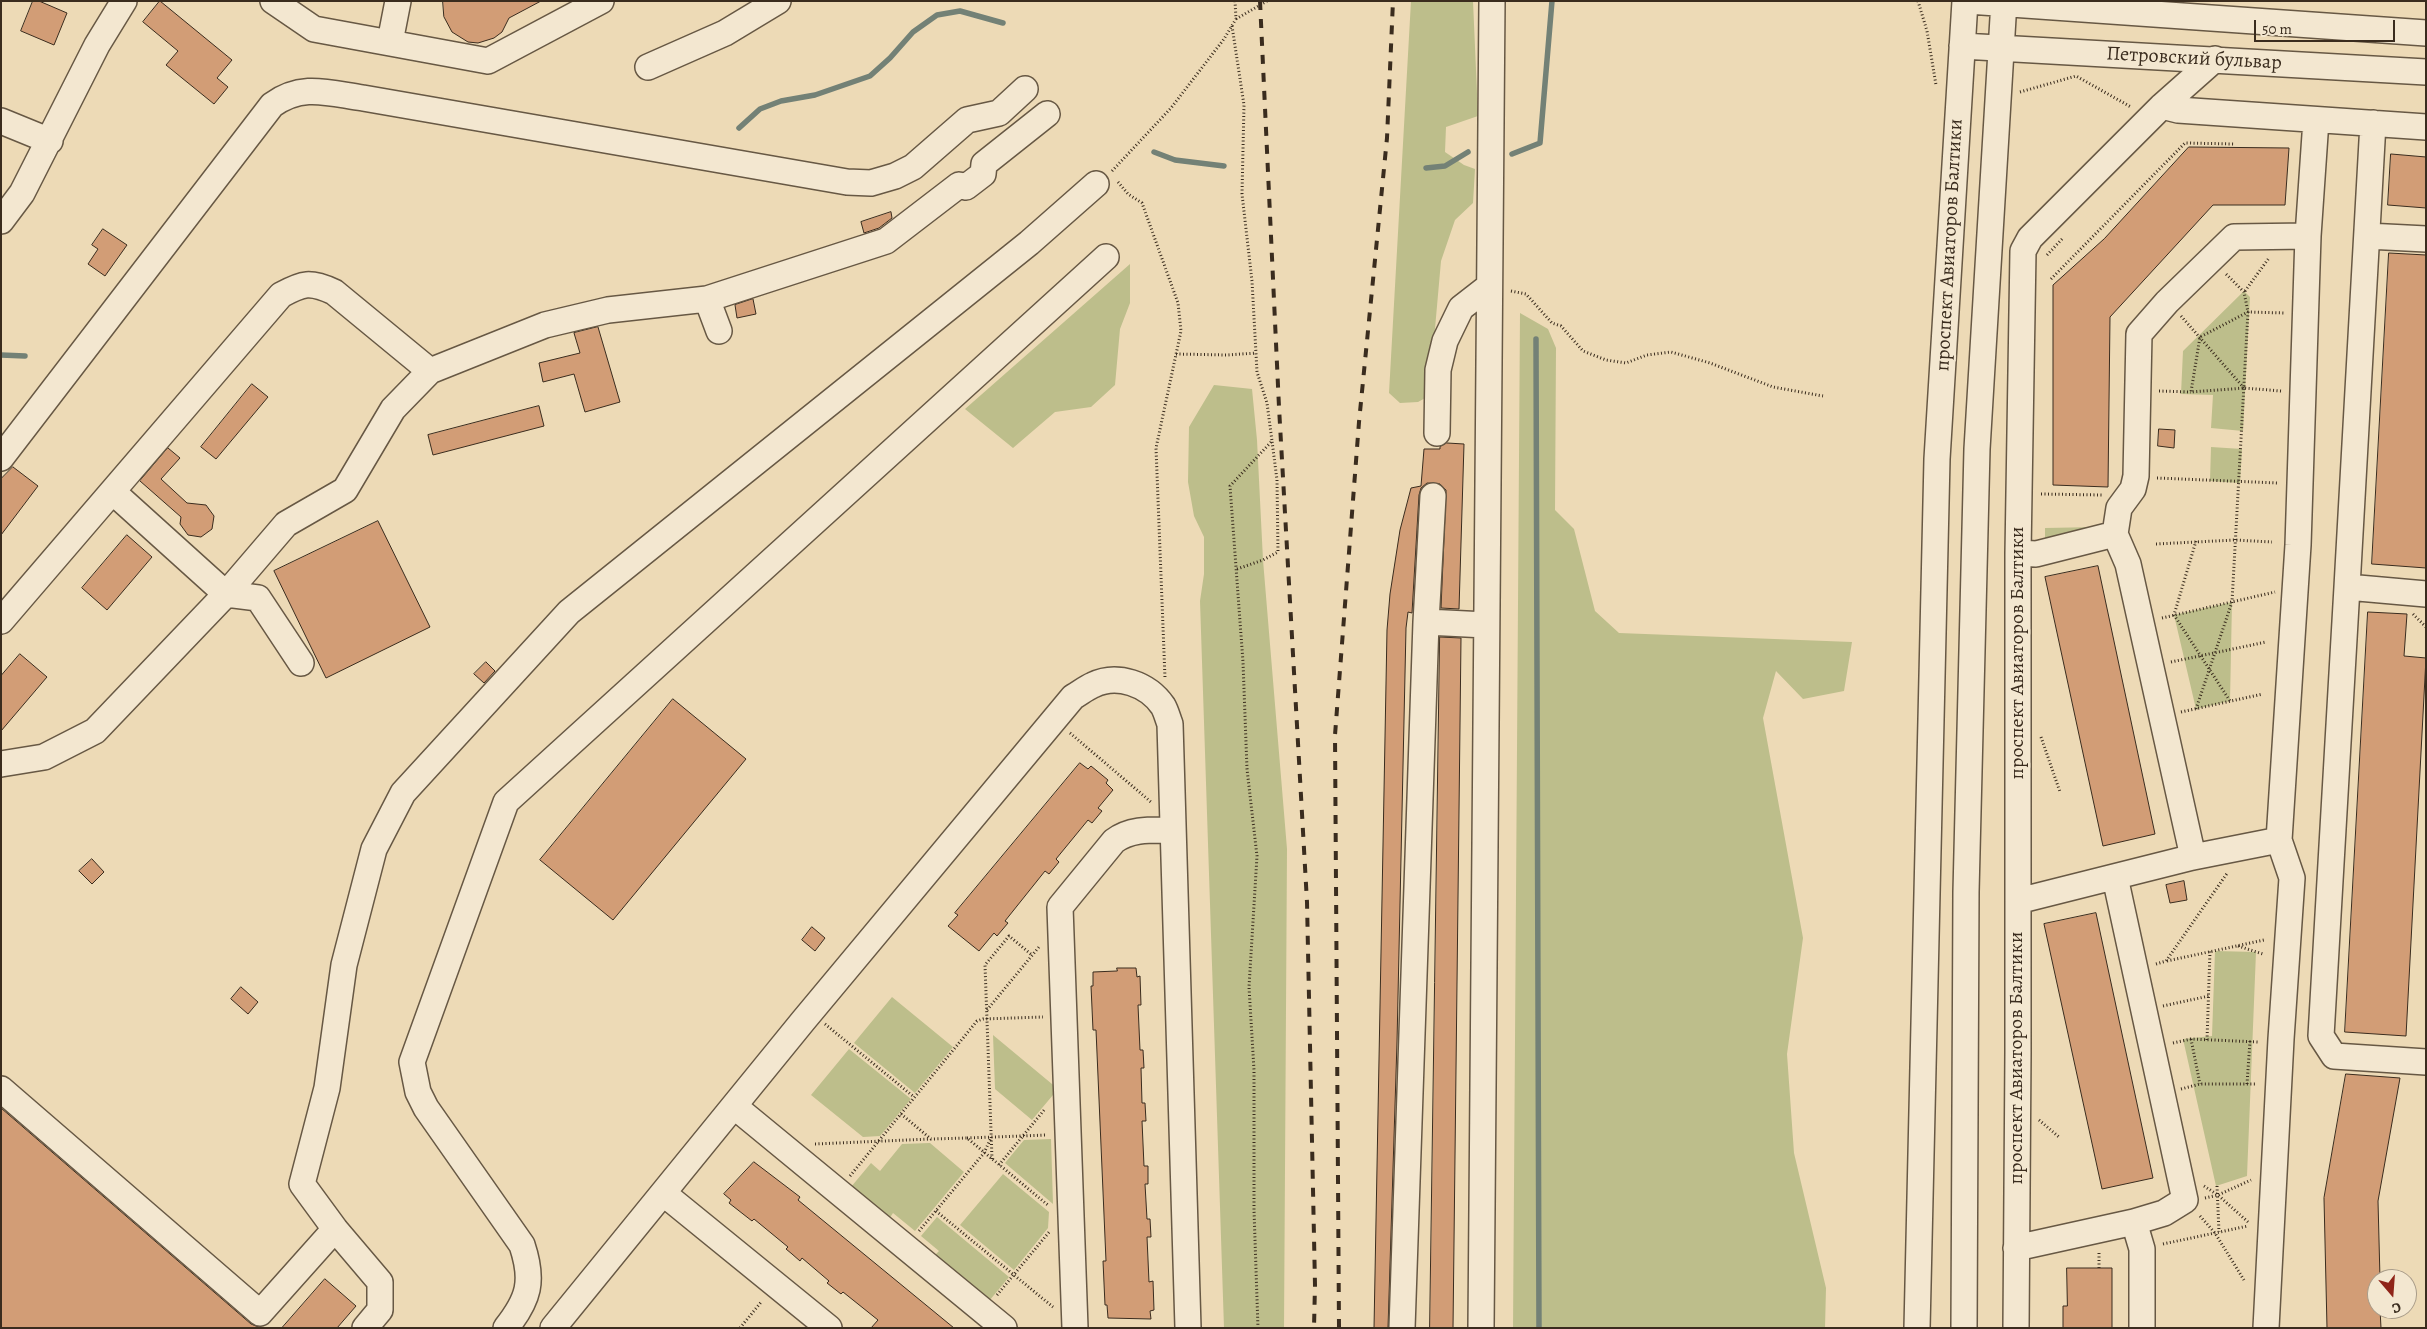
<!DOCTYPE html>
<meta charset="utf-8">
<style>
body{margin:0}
#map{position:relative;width:2427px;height:1329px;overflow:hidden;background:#eddab6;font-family:Alegreya,serif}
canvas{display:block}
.frame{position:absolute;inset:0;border:2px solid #3a2c1e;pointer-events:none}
.north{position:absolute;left:2367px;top:1269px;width:50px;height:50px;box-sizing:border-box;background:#f3e7d0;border:1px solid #a99c89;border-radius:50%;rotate:162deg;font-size:14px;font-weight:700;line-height:20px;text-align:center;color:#3a2c1e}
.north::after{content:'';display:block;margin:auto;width:18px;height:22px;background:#8f2418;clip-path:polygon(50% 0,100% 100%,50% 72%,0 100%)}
.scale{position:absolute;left:2254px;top:20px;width:141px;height:22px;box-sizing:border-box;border:2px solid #3a2c1e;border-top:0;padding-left:6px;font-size:15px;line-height:18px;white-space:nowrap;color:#3a2c1e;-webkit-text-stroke:4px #f3e7d0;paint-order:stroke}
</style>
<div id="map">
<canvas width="2427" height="1329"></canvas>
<div class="frame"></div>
<div class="north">С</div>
<div class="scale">50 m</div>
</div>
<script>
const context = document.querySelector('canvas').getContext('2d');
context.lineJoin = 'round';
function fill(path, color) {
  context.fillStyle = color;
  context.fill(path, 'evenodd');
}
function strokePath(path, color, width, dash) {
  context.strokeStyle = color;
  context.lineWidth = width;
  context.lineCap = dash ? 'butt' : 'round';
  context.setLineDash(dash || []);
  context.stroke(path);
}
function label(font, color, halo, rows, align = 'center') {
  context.font = font + ' Alegreya,serif';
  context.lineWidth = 4.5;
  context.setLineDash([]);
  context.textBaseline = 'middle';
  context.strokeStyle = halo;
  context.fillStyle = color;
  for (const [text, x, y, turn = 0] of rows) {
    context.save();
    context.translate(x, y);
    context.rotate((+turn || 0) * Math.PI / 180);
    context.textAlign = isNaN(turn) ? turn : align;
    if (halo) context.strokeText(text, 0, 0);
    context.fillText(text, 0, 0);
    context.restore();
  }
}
const green = new Path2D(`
 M 1411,1 L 1473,1 L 1478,116 L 1446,127 L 1445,152 L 1464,165 L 1475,169 L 1473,203 L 1455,220 L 1441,261 L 1429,396 L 1418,402 L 1400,403 L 1389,393 Z
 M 1130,264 L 1130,303 L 1120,329 L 1115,385 L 1091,407 L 1055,412 L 1013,448 L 965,409 Z
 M 2244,291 L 2250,297 L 2243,431 L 2211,428 L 2213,395 L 2181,394 L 2183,351 Z
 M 1520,313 L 1548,329 L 1556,348 L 1555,510 L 1574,529 L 1595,611 L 1619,633 L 1852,642 L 1844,691 L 1803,699 L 1776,671 L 1763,718 L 1803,938 L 1787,1054 L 1794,1153 L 1826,1288 L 1825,1328 L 1513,1328 Z
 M 1214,385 L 1252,389 L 1257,440 L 1263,560 L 1287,849 L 1284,1328 L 1224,1328 L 1200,601 L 1204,574 L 1204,537 L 1194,516 L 1188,482 L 1189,427 Z
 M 2211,447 L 2242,449 L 2240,483 L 2210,481 Z
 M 2097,527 L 2045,540 L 2045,528 Z
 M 2232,602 L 2230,701 L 2196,709 L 2174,615 Z
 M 2215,951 L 2256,952 L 2247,1176 L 2216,1186 L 2183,1039 L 2212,1036 Z
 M 892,997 L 953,1047 L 915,1093 L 854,1043 Z
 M 993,1035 L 1058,1089 L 1032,1120 L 995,1089 Z
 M 849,1049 L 911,1099 L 880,1136 L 863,1137 L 811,1095 Z
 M 1051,1139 L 1053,1204 L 1005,1163 L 1024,1140 Z
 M 930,1143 L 964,1172 L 915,1231 L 893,1213 L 889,1219 L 851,1187 L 871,1163 L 880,1171 L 902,1144 Z
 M 1003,1174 L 1049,1212 L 1048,1228 L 1014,1270 L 960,1225 Z
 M 937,1217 L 1009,1277 L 989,1301 L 934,1256 L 939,1251 L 921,1236 Z`);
const stream = new Path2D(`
 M 739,128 L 760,109 L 781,101 L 815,95 L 870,76 L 890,58 L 913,32 L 937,15 L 960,11 L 1003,23
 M 1154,152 L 1175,160 L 1224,166
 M 1512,154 L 1540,143 L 1552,1
 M 1426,168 L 1445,166 L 1468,152
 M 1536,339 L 1539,1328
 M 1,355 L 25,356`);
const building = new Path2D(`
 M 33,1 L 39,1 L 67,13 L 54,45 L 21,31 Z
 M 160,1 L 232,60 L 217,78 L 228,87 L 214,104 L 166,65 L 178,51 L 143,22 Z
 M 443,1 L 541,1 L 509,18 L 502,32 L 494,38 L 478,43 L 468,42 L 452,32 L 444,17 Z
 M 2189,147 L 2289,148 L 2285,205 L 2213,205 L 2110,317 L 2108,487 L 2053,485 L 2053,285 L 2104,239 Z
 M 2391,154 L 2426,157 L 2426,208 L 2388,205 Z
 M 891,212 L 892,218 L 879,228 L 864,233 L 861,222 Z
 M 103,229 L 127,245 L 105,276 L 88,264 L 98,249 L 92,245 Z
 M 2389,253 L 2426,255 L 2426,568 L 2372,564 Z
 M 753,299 L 756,314 L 737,318 L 735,305 Z
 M 598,327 L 620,402 L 585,412 L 574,374 L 543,382 L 539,363 L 580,353 L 574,333 Z
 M 252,384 L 268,397 L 216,459 L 201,447 Z
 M 539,406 L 544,426 L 433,455 L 428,435 Z
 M 2159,429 L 2175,430 L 2174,448 L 2158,446 Z
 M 1447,443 L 1464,444 L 1459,609 L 1441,608 L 1446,490 L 1440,484 L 1427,483 L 1421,488 L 1419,495 L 1412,613 L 1408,612 L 1406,628 L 1397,1042 L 1388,1328 L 1374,1328 L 1387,630 L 1390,594 L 1400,530 L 1411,488 L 1421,486 L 1424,449 L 1440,449 L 1440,447 Z
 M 168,448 L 180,458 L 161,479 L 187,503 L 206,505 L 214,516 L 212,529 L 201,537 L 188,535 L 180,524 L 181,517 L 140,481 Z
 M 13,467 L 38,486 L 1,535 L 1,479 Z
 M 378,521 L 430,627 L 326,678 L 274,571 Z
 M 127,535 L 152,557 L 107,610 L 82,588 Z
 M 2098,566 L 2155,834 L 2103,846 L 2045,577 Z
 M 2368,612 L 2407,614 L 2404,656 L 2426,658 L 2406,1036 L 2345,1032 Z
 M 1440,637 L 1461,638 L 1453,1328 L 1430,1328 Z
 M 20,654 L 47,677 L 1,731 L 1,676 Z
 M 486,662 L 495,671 L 484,683 L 474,674 Z
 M 673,699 L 746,759 L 613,920 L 540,860 Z
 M 1080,763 L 1088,769 L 1091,766 L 1108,780 L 1106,783 L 1113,790 L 1098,808 L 1102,811 L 1092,823 L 1088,820 L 1056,859 L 1059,862 L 1049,874 L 1045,871 L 1005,921 L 1008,923 L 997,936 L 994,933 L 979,951 L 948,926 L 958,915 L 955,913 Z
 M 92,859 L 104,872 L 92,884 L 79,871 Z
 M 2184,881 L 2187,900 L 2170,903 L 2166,885 Z
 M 2096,913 L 2153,1178 L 2102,1189 L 2044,924 Z
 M 812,927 L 825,938 L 815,951 L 802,940 Z
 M 1117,968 L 1136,968 L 1137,977 L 1140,976 L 1141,1005 L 1138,1005 L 1140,1050 L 1143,1050 L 1144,1068 L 1141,1068 L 1142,1103 L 1145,1103 L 1146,1121 L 1142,1121 L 1144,1166 L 1148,1166 L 1148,1184 L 1145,1184 L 1147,1219 L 1150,1219 L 1151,1237 L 1147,1237 L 1149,1282 L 1153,1281 L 1154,1310 L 1150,1311 L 1151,1319 L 1108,1318 L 1107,1305 L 1105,1305 L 1103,1261 L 1106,1261 L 1096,1030 L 1093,1030 L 1091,986 L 1093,986 L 1093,972 L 1117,971 Z
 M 241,987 L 258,1002 L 248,1014 L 231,999 Z
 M 2346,1074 L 2400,1078 L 2378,1201 L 2380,1279 L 2377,1279 L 2377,1309 L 2380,1309 L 2381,1328 L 2327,1328 L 2324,1198 Z
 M 1,1108 L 251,1324 L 261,1328 L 1,1328 Z
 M 754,1162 L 800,1197 L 798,1200 L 954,1328 L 871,1328 L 878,1320 L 843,1292 L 841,1294 L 827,1283 L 829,1281 L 802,1258 L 800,1261 L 792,1254 L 786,1249 L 788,1247 L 754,1219 L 752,1221 L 729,1203 L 731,1200 L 724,1194 Z
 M 2067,1268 L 2112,1268 L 2112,1328 L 2063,1328 L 2063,1306 L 2067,1306 Z
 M 325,1279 L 356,1306 L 337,1328 L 282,1328 Z`);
const path = new Path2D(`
 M 1918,1 L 1927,31 L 1936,85
 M 1236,19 L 1267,1
 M 1232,26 L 1244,105 L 1242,194 L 1252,281 L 1257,372 L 1267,403 L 1272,441 L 1230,486 L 1243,662 L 1247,769 L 1257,856 L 1249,987 L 1254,1070 L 1254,1210 L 1258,1328
 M 2020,92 L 2076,76 L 2131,107
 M 1112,171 L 1171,108 L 1224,39 L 1236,19 L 1235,1
 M 1118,182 L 1128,194 L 1142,203 L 1178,303 L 1181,331 L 1156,448 L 1165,678
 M 2047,255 L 2063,238
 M 2051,279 L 2185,143 L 2234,144
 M 1511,291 L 1526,294 L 1552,323 L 1561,326 L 1583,351 L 1606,360 L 1626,363 L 1647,355 L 1671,352 L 1710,363 L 1773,387 L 1823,396
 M 2245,291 L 2269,258
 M 2181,316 L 2244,388
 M 1176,354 L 1227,355 L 1256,353
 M 2159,391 L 2191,392
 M 2281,391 L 2244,388 L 2191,392 L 2200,337 L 2248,312 L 2285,313
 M 2157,478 L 2278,483
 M 2041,494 L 2102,495
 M 2196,541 L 2174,615 L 2230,701
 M 2156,544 L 2235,540 L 2272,542
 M 1237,569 L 1263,560 L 1278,552 L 1277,480 L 1272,441
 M 2413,614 L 2426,627
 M 2162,618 L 2275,592
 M 2171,662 L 2266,642
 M 2196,709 L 2232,602 L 2248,312 L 2244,292 L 2226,274
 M 2181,712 L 2263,694
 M 1070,733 L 1151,802
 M 2041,737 L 2060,792
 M 2238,946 L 2263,954
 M 2167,961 L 2264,940
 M 2156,964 L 2166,961 L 2228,872
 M 2163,1006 L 2209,996
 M 987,1010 L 1039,947
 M 825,1024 L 914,1097
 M 2191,1039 L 2200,1084
 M 2207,1040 L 2210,951
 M 2173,1043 L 2191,1039 L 2258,1042
 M 2247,1084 L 2250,1041
 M 2181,1089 L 2200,1084 L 2256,1084
 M 901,1114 L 931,1139 L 967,1138 L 1049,1206
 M 2039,1120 L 2059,1137
 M 967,1138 L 1047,1135
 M 815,1144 L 930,1139
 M 992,1159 L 985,965 L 1009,936 L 1032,955
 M 999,1165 L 1045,1109
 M 850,1176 L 977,1021 L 983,1019 L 1043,1017
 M 2204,1186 L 2218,1195 L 2248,1222
 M 2217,1186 L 2219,1232
 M 2205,1198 L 2218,1195 L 2251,1180
 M 936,1211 L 1053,1307
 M 2200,1216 L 2215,1233 L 2244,1280
 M 919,1231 L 984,1153 L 991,1138
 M 2163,1244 L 2248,1226
 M 2099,1268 L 2099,1251
 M 997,1295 L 1050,1231
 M 740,1328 L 762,1301`);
const minor = new Path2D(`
 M 273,1 L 314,29 L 488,61 L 601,1
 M 1968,1 L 2426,33
 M 390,42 L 398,1
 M 1962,46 L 2426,72
 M 648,67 L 725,33 L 778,1
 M 2162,106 L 2178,110 L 2426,127
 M 1,121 L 50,141
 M 2373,123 L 2347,587 L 2426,594
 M 1,221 L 22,193 L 97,45 L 124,1
 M 2367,236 L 2426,239
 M 707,299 L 886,241 L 959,185 L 966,187 L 983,174 L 984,164 L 1047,114
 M 1437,433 L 1438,370 L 1445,341 L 1461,308 L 1488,287
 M 1,458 L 272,105 C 302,83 328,93 363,98 L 847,182 L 871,183 L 895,176 L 913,167 L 967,120 L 999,113 L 1025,89
 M 113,492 L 226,594 L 258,598 L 301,663
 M 2115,534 L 2128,564 L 2193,857
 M 2018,553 L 2036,554 L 2115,534 L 2119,508 L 2133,489 L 2136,476 L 2139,334 L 2167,302 L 2234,237 L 2308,236
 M 2347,587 L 2321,1036 L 2334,1056 L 2426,1062
 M 1,621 L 281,295 C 303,283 310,281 334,292 L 430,371 L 545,325 L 608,310 L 707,299 L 719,331
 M 1426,622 L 1433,496
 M 1,764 L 44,757 L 95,731 L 226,594 L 286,524 L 345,490 L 393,409 L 430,371
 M 2018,901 L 2193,857 L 2279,840
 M 1,1089 L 260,1313 L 335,1229
 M 734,1106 L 1004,1328
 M 663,1193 L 829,1328
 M 2134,1222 L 2142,1249 L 2142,1328
 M 2016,1248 L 2134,1222 L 2164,1213 L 2185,1200 L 2115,877
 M 365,1328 L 380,1310 L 380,1282 L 335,1229 L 302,1184 L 327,1088 L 344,965 L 374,849 L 403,793 L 569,612 L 1029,243 L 1096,184
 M 506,1328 C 529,1299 534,1281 522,1245 L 426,1108 L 418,1092 L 412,1062 L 506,802 L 1106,257
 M 553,1328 L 803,1021 L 1073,697 C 1080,693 1086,688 1093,685 C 1117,673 1148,684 1163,706 C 1166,711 1168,719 1170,724 L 1188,1328
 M 1075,1328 L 1060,907 L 1114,841 C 1131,828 1153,830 1173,830
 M 1402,1328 L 1426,622 L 1486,625
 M 1481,1328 L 1492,1
 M 1917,1328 L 1937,459 L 1965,1
 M 1964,1328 L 1966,892 L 1977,449 L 2004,1
 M 2016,1328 L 2018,1052 L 2018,553 L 2023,251 L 2030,238 L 2162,106 L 2215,59
 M 2266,1328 L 2281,1039 L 2292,878 L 2279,840 L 2298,545 L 2308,236 L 2316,120`);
const rail = new Path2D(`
 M 1260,1 L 1279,407 L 1307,902 L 1315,1285 L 1314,1328
 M 1339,1328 L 1335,735 L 1359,422 L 1387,138 L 1393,1`);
const streetNames = [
 ["Петровский бульвар",2194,59,3],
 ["проспект Авиаторов Балтики",1950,245,-87],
 ["проспект Авиаторов Балтики",2018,653,-90],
 ["проспект Авиаторов Балтики",2017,1058,-90]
];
fill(green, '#bdbe8b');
strokePath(stream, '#738176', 5.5);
fill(building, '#d29d76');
strokePath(building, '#3a2c1e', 1);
strokePath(minor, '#675844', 28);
strokePath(path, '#3a2c1e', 3, [1, 2.5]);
strokePath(minor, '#f3e7d0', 25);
strokePath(rail, '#3a2c1e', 4, [9, 9]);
label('20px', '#3a2c1e', '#f3e7d0', streetNames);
</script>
